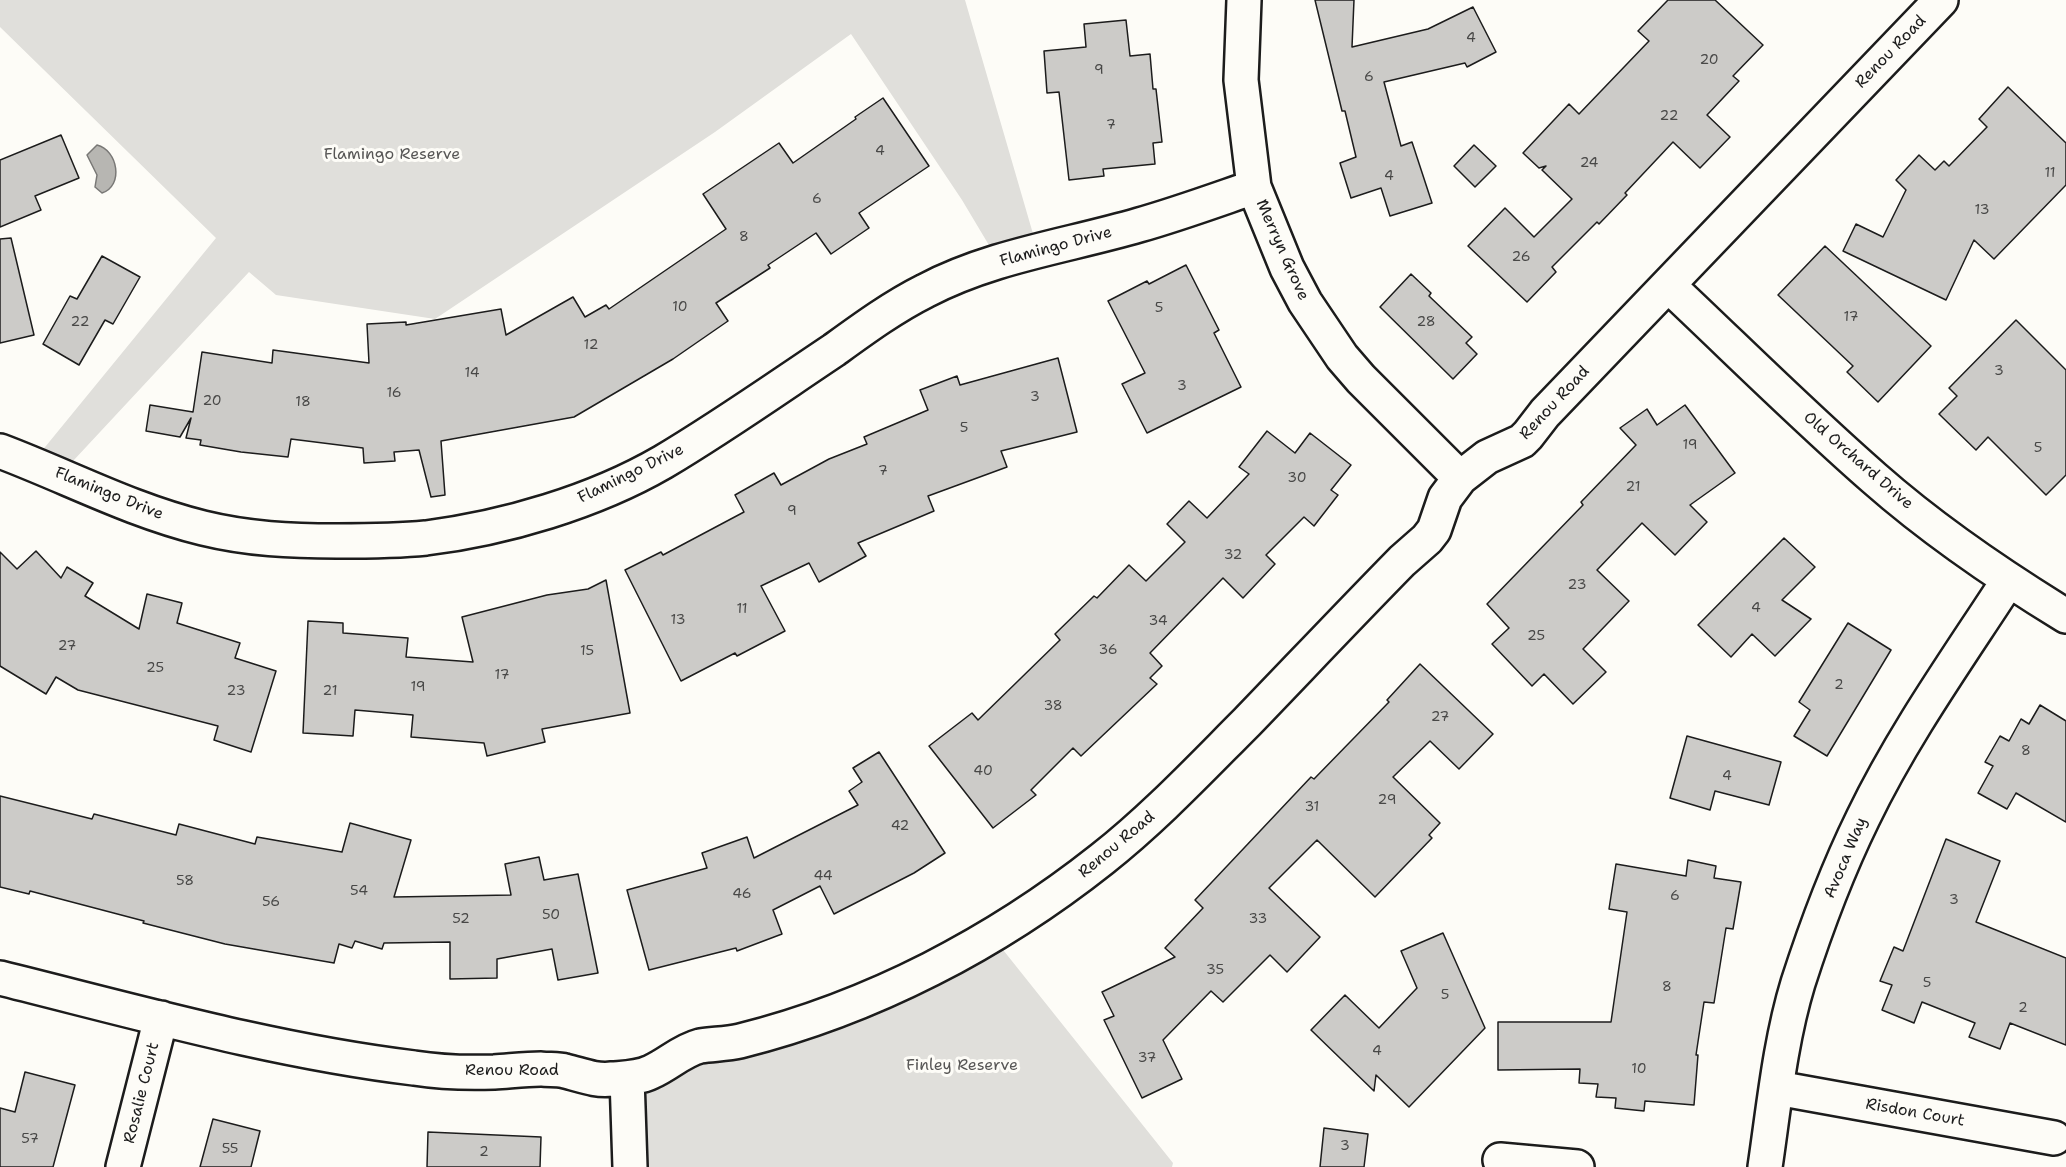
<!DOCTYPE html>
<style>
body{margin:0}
canvas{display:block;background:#fdfcf7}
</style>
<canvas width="2066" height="1167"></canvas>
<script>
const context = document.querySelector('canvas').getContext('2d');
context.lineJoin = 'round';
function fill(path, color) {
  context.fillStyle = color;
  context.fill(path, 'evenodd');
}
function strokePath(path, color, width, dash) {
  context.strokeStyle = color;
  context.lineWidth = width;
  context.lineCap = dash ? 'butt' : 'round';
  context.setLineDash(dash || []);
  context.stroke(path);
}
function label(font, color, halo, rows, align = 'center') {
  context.font = font + ' "Shantell Sans",sans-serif';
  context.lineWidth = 6;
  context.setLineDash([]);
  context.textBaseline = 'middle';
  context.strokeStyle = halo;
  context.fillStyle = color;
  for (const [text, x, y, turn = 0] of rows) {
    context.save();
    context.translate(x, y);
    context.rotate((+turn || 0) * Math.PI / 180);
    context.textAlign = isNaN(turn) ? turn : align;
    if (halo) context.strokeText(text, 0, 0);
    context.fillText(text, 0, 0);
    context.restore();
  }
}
const green = new Path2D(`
 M 0,0 L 965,0 L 1038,251 L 999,262 L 962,200 L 851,34 L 715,132 L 435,319 L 276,295 L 249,272 L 60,475 L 32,463 L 216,238 L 0,27 Z
 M 992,936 L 1173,1163 L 1172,1167 L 630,1167 L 639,1076 Z`);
const water = new Path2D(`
 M 97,145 C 118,150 124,186 102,193 L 95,187 L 97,175 L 87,155 Z`);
const building = new Path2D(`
 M 1315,0 L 1354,0 L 1352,47 L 1428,29 L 1473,7 L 1496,52 L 1467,67 L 1465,63 L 1384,82 L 1401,146 L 1412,142 L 1432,203 L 1390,216 L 1381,188 L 1351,198 L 1340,163 L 1356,157 L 1345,111 L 1342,111 Z
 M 1668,0 L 1715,0 L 1763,45 L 1733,76 L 1739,81 L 1707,115 L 1730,137 L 1700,168 L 1673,142 L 1625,193 L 1627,195 L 1599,224 L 1597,222 L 1552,267 L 1556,272 L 1527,302 L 1468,246 L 1505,208 L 1534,237 L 1572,199 L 1542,170 L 1546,166 L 1539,168 L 1523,153 L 1569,104 L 1579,114 L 1649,41 L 1638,31 Z
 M 1126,20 L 1130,56 L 1150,54 L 1153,89 L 1156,89 L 1162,142 L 1153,143 L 1155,164 L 1103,169 L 1104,176 L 1069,180 L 1059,92 L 1047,93 L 1044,51 L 1086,47 L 1084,24 Z
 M 2008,87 L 2066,143 L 2066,185 L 1994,259 L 1974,240 L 1946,300 L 1843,251 L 1856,224 L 1883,237 L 1906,190 L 1896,180 L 1919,155 L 1935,170 L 1944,161 L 1949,166 L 1987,127 L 1979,119 Z
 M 883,98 L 929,166 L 859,213 L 869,228 L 831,254 L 816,233 L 768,265 L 770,268 L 716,303 L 728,321 L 673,359 L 574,417 L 441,441 L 445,495 L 431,497 L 419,450 L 394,452 L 395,461 L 364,463 L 363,448 L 291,439 L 288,457 L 241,452 L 200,445 L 201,440 L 186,438 L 191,418 L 180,437 L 146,431 L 150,405 L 193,412 L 202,352 L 272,363 L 273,350 L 369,363 L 367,324 L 406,322 L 406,325 L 501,309 L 506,335 L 573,297 L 585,317 L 606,305 L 609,309 L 726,229 L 703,194 L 779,143 L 793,163 L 856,119 L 855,117 Z
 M 61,135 L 79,178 L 35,196 L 41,210 L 0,227 L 0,160 Z
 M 1474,145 L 1496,166 L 1475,187 L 1454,166 Z
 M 11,238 L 34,335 L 0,343 L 0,239 Z
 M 1825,246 L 1931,346 L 1878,402 L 1847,372 L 1853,366 L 1778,295 Z
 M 102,256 L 140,277 L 113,324 L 105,320 L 79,365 L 43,344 L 70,296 L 77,299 Z
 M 1186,265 L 1219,330 L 1214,333 L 1241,387 L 1147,433 L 1122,384 L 1145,373 L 1108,301 L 1147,281 L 1149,284 Z
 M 1411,274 L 1431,293 L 1429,296 L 1472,337 L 1466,343 L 1477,354 L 1453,379 L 1380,307 Z
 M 2016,320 L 2066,370 L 2066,475 L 2046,495 L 1988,437 L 1976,450 L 1939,414 L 1957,396 L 1949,388 Z
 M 1058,358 L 1077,432 L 1001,451 L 1007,467 L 928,496 L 934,511 L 858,543 L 866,556 L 819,582 L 809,563 L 761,586 L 785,631 L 737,656 L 735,653 L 681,681 L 625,570 L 661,552 L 663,555 L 744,512 L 735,495 L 774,473 L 781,485 L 829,459 L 867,444 L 864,437 L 928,410 L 920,390 L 957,376 L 960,385 Z
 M 1685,405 L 1735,473 L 1690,505 L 1707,522 L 1675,555 L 1642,523 L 1597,570 L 1629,601 L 1583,649 L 1606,672 L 1573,704 L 1544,674 L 1532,686 L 1492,644 L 1509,628 L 1487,604 L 1583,505 L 1581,502 L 1636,445 L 1620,428 L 1647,409 L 1657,425 Z
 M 1267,431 L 1295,453 L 1310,433 L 1351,465 L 1331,490 L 1338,495 L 1314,526 L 1304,517 L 1266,555 L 1275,564 L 1243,598 L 1223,578 L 1150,653 L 1162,666 L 1150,678 L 1157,684 L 1081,756 L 1073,748 L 1031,790 L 1036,795 L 993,828 L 929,746 L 972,713 L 978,720 L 1060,640 L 1055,634 L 1094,596 L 1097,598 L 1129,565 L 1146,581 L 1185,542 L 1167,524 L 1189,501 L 1207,518 L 1249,474 L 1239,467 Z
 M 1784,538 L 1815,567 L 1782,600 L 1811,619 L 1775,656 L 1752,634 L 1731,657 L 1698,625 Z
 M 36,551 L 61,578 L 67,567 L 93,583 L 85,596 L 139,629 L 147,594 L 182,603 L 177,623 L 240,643 L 235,658 L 276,671 L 251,752 L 214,740 L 218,726 L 78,690 L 56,677 L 46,694 L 0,666 L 0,552 L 17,569 Z
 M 606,580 L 630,713 L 542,729 L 545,742 L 487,756 L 484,743 L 411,737 L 413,715 L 355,710 L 353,736 L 303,733 L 308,621 L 343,623 L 343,633 L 408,638 L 406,657 L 473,662 L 462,617 L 547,595 L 588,589 Z
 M 1848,623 L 1891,650 L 1827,756 L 1794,736 L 1810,710 L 1799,702 Z
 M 1420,664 L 1493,734 L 1459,769 L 1430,741 L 1393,777 L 1440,823 L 1429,835 L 1432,838 L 1375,897 L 1317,840 L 1269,888 L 1320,937 L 1287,972 L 1270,955 L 1223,1002 L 1211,991 L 1163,1040 L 1182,1079 L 1142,1098 L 1104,1020 L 1114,1016 L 1102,992 L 1175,957 L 1165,948 L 1203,908 L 1195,900 L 1311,777 L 1314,779 L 1389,702 L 1387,700 Z
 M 2040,705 L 2066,721 L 2066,822 L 2016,793 L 2007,809 L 1978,793 L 1993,766 L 1985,762 L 2000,736 L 2009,741 L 2021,719 L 2029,724 Z
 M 1687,736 L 1781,762 L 1769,805 L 1715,791 L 1710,810 L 1670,798 Z
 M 879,752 L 945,853 L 914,873 L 834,914 L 820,886 L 773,910 L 782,934 L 737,951 L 736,948 L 649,970 L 627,890 L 707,868 L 702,853 L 747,837 L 754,858 L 858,805 L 849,791 L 862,782 L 853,768 Z
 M 0,796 L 92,819 L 94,814 L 176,835 L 179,824 L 255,844 L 257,837 L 342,852 L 350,823 L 411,840 L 394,897 L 511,895 L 505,864 L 539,857 L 544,880 L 578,874 L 598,973 L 558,980 L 552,949 L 497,959 L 497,978 L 450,979 L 450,942 L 384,943 L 382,949 L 355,941 L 352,948 L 339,944 L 334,963 L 225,944 L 143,923 L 144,921 L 30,891 L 29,894 L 0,887 Z
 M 1946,839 L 2000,861 L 1976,922 L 2066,958 L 2066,1045 L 2010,1023 L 2000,1049 L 1969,1037 L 1975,1023 L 1922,1002 L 1914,1023 L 1882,1010 L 1892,985 L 1880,981 L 1894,947 L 1903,951 Z
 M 1688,860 L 1716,866 L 1714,878 L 1741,882 L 1733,929 L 1726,928 L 1714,1003 L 1704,1002 L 1696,1055 L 1698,1055 L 1694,1105 L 1645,1101 L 1644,1111 L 1615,1108 L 1616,1098 L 1596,1097 L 1598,1084 L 1579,1083 L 1580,1069 L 1498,1070 L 1498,1022 L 1611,1022 L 1627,912 L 1609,909 L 1616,864 L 1686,876 Z
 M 1443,933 L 1485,1028 L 1409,1107 L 1376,1075 L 1374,1091 L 1311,1030 L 1345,995 L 1379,1028 L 1417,988 L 1401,951 Z
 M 25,1072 L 75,1085 L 53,1167 L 0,1167 L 0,1108 L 15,1112 Z
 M 213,1119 L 260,1131 L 251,1167 L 200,1167 Z
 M 1324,1128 L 1368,1134 L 1364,1167 L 1320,1167 Z
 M 428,1132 L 541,1137 L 540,1167 L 427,1167 Z`);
const minor = new Path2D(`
 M 1244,0 L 1241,80 L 1254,187 L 1287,268 L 1305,302 L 1342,357 L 1361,379 L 1460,478
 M 1668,285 C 1736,349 1803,416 1874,478 C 1933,530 1999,575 2066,616
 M 0,451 C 69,477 130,510 203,528 C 248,539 291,541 337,541 C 367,541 396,541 426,538 C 505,528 594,502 663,462 C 722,427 777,388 834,350 C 863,329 893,307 925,291 C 991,256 1067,246 1139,225 C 1178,214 1216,200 1254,187
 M 0,978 C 137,1012 274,1051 414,1068 C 440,1072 467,1073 494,1072 C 510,1071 526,1069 541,1069 C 549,1070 558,1069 565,1071 C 582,1075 594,1081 612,1079 C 625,1078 639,1078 651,1072 C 669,1064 681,1051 700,1046 C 713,1044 727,1044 740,1041 C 872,1008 996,943 1102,859 C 1154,818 1200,769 1247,722 C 1299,668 1350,614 1402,561 L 1427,539 L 1434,530 L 1445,498 L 1460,478 L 1487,457 L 1522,441 L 1528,435 L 1545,413 L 1941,0
 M 627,1078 L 630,1167
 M 1777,1088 L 2054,1138
 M 1500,1160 L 1577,1167
 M 123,1167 L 161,1018
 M 1765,1167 C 1774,1106 1780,1042 1798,983 C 1816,927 1837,871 1863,818 C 1903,735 1958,658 2008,581`);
const numberNames = [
 ["4",1471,38],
 ["20",1709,60],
 ["9",1099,70],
 ["6",1369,77],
 ["22",1669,116],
 ["7",1111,125],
 ["4",880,151],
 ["24",1589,163],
 ["11",2050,173],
 ["4",1389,176],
 ["6",817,199],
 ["13",1982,210],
 ["8",744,237],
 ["26",1521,257],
 ["10",680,307],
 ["5",1159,308],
 ["17",1851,317],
 ["22",80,322],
 ["28",1426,322],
 ["12",591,345],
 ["3",1999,371],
 ["14",472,373],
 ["3",1182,386],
 ["16",394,393],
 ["3",1035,397],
 ["20",212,401],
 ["18",303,402],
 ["5",964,428],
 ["19",1690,445],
 ["5",2038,448],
 ["7",883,471],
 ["30",1297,478],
 ["21",1633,487],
 ["9",792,511],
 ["32",1233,555],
 ["23",1577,585],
 ["4",1756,608],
 ["11",742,609],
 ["13",678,620],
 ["34",1158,621],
 ["25",1536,636],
 ["27",67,646],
 ["36",1108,650],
 ["15",587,651],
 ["25",155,668],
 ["17",502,675],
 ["2",1839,685],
 ["19",418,687],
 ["23",236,691],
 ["21",330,691],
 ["38",1053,706],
 ["27",1440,717],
 ["8",2026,751],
 ["40",983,771],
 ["4",1727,776],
 ["29",1387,800],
 ["31",1312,807],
 ["42",900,826],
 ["44",823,876],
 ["58",185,881],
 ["54",359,891],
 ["46",742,894],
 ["6",1675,896],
 ["3",1954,900],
 ["56",271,902],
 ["50",551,915],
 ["52",461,919],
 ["33",1258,919],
 ["35",1215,970],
 ["5",1927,983],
 ["8",1667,987],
 ["5",1445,995],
 ["2",2023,1008],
 ["4",1377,1051],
 ["37",1147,1058],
 ["10",1639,1069],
 ["57",30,1139],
 ["3",1345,1146],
 ["55",230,1149],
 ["2",484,1152]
];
const streetNames = [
 ["Renou Road",1891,52,-46],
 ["Flamingo Drive",1056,247,-15],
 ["Merryn Grove",1282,250,66],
 ["Renou Road",1555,403,-47],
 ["Old Orchard Drive",1858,461,41],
 ["Flamingo Drive",631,474,-26],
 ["Flamingo Drive",109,494,22],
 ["Renou Road",1117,845,-40],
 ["Avoca Way",1846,858,-67],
 ["Renou Road",512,1071],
 ["Rosalie Court",142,1093,-76],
 ["Risdon Court",1915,1113,10]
];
const parkNames = [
 ["Flamingo Reserve",392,155],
 ["Finley Reserve",962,1066]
];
fill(green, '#e0dfdb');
fill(water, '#b7b6b2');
strokePath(water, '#797876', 1.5);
fill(building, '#cccbc8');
strokePath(building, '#1c1c1c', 1.5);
strokePath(minor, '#1c1c1c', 38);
strokePath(minor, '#fdfcf7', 33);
label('14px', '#484847', null, numberNames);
label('16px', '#1c1c1c', '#fdfcf7', streetNames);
label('16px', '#575655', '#fdfcf7', parkNames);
</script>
